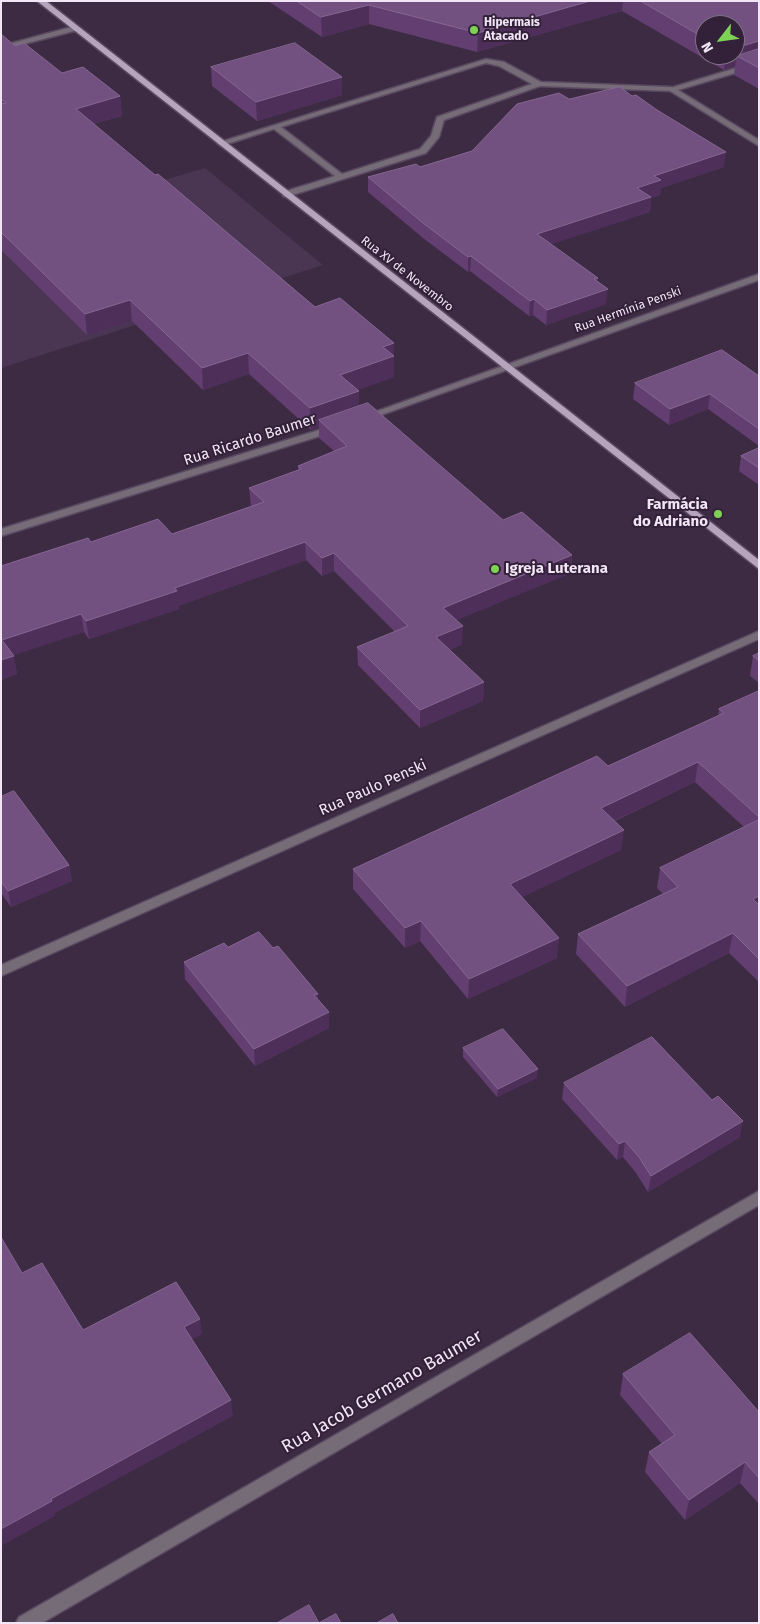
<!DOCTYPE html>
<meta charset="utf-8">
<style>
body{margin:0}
#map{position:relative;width:760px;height:1624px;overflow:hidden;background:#3d2b44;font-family:"Fira Sans",sans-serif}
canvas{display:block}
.frame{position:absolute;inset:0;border:2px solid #f2e6f6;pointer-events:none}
.north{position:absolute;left:695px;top:15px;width:50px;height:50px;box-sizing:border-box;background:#332139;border:1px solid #7f7085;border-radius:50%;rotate:240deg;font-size:14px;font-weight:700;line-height:20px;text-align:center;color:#f2e6f6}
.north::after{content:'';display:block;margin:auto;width:18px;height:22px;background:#7dd154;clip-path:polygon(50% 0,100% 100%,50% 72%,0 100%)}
</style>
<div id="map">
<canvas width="760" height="1624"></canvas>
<div class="frame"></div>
<div class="north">N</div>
</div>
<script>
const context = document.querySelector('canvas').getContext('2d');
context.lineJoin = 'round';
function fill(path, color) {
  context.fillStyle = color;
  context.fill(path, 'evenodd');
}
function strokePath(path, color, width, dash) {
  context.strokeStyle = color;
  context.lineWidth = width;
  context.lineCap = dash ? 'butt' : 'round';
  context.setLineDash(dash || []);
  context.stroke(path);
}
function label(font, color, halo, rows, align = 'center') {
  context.font = font + ' "Fira Sans",sans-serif';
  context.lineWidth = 4;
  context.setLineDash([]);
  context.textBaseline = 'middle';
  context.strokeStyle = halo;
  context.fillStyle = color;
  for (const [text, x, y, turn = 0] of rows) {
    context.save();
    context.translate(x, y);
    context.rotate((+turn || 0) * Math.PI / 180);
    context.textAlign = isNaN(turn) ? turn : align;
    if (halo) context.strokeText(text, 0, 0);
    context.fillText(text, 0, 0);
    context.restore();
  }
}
const built = new Path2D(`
 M 205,168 L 323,265 L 1,368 L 1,228 Z`);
const service = new Path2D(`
 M 486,59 L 504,62 L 541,82 L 671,87 L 675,89 L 671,91 L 540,86 L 444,120 L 439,137 L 426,153 L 286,197 L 283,196 L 283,192 L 335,176 L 274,129 L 221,146 L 217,143 ZM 486,63 L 499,66 L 532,84 L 437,117 L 431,136 L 420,149 L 342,174 L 281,127 Z`);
const minor = new Path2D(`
 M 75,26 L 78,26 L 78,30 L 1,50 L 1,46 Z
 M 759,61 L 759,66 L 678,90 L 759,140 L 759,146 L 667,89 Z
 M 759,274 L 759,280 L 367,420 L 359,420 L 358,418 Z
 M 335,425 L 339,426 L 339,430 L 1,536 L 1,529 Z
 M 759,631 L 759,639 L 1,976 L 1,965 Z
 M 759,1191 L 759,1205 L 42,1623 L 16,1623 L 19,1617 Z`);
const primary = new Path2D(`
 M 37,1 L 46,1 L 759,560 L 759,569 Z`);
const wall = new Path2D(`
 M 268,1 L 759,1 L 759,89 L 734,75 L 735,66 L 724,70 L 622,11 L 477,52 L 369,24 L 322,37 ZM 705,25 L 735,55 L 705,55 Z
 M 1,34 L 15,46 L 62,73 L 120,96 L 122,116 L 93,124 L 155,175 L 315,307 L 394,343 L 394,377 L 357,390 L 359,406 L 503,520 L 572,555 L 571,573 L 456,620 L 462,644 L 449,650 L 484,682 L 483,701 L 420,728 L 358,665 L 357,647 L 395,632 L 334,571 L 322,576 L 306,560 L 178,606 L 179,609 L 89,639 L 84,632 L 13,655 L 17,674 L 1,680 L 1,566 L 91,542 L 172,534 L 251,506 L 249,488 L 298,470 L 298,466 L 334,451 L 319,438 L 319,427 L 311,430 L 249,374 L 203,390 L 132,321 L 87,335 L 1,250 Z
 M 211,67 L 342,95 L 257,121 L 212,86 Z
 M 569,99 L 724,167 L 661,188 L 660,195 L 651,198 L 650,212 L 551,244 L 598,278 L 597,281 L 606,304 L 546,325 L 533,315 L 529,316 L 470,271 L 468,272 L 423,238 L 368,192 L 368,177 L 420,167 L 472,151 Z
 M 759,376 L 759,446 L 708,409 L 669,425 L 633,399 L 635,383 Z
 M 759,448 L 759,485 L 739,471 L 741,456 Z
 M 759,653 L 759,683 L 750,676 L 753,656 Z
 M 759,691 L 759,982 L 729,953 L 625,1007 L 576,954 L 578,934 L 663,894 L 657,888 L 660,868 L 744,827 L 695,782 L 615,821 L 621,850 L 522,897 L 557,958 L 468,999 L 420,941 L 405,948 L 353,889 L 353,869 L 608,766 L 718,716 L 719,709 Z
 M 1,797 L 69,865 L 72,881 L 11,907 L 1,893 Z
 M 228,947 L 318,1000 L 329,1012 L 329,1028 L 255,1066 L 185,979 L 184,962 Z
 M 463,1048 L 537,1078 L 497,1097 L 463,1057 Z
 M 564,1083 L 740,1137 L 648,1192 L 636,1173 L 623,1157 L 617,1160 L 562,1099 Z
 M 623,1374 L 759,1412 L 759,1504 L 740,1483 L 685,1520 L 645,1472 L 649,1452 L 662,1444 L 620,1395 Z`);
const shadedWall = new Path2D(`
 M 590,1 L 623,1 L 622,11 L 477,52 L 478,33 Z
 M 369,5 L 369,24 L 322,37 L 321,17 Z
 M 759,41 L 759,60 L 737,56 L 735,66 L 724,70 L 726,55 L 735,55 L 735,48 Z
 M 342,77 L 342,95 L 257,121 L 256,102 Z
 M 120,96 L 122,116 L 78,128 L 76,109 Z
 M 726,152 L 724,167 L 661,188 L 660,195 L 651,198 L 650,212 L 537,249 L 537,234 L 637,188 L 654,176 Z
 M 471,256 L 470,271 L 468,272 L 468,257 Z
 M 608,289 L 606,304 L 546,325 L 547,310 Z
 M 534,299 L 533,315 L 529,316 L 530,301 Z
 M 130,300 L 132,321 L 87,335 L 85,314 Z
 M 394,343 L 394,377 L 340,396 L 340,375 L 383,347 Z
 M 248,353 L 249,374 L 203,390 L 202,368 Z
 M 359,391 L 359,413 L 319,420 L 319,427 L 311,430 L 310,408 Z
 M 710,394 L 708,409 L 669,425 L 670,409 Z
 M 305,542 L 306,560 L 178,606 L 179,609 L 89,639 L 86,621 L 175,588 Z
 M 334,553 L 334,571 L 322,576 L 322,558 Z
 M 572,555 L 571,573 L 443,626 L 443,608 Z
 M 81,614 L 84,632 L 5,658 L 2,640 Z
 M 463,626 L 462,644 L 435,655 L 436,637 Z
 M 14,656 L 17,674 L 1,680 L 1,660 Z
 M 484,682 L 483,701 L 420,728 L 420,710 Z
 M 698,762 L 695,782 L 599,828 L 601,808 Z
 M 624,830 L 621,850 L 508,904 L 510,884 Z
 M 69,865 L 72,881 L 11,907 L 8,891 Z
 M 759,896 L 759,915 L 753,899 Z
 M 421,921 L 420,941 L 405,948 L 405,928 Z
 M 733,933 L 729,953 L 625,1007 L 627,986 Z
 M 559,938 L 557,958 L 468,999 L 469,979 Z
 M 318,994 L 319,1010 L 314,995 Z
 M 329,1012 L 329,1028 L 255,1066 L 254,1049 Z
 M 538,1069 L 537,1078 L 497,1097 L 498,1089 Z
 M 743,1121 L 740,1137 L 648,1192 L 651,1176 Z
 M 625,1141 L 623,1157 L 617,1160 L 619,1144 Z
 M 200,1319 L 202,1334 L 186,1343 L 184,1327 Z
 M 231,1400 L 233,1416 L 55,1513 L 55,1516 L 1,1546 L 1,1529 L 51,1499 Z
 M 745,1462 L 740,1483 L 685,1520 L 689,1500 Z`);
const building = new Path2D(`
 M 297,1 L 590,1 L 478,33 L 369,5 L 321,17 Z
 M 641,1 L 759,1 L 759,41 L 735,48 L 735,25 L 705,25 L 705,38 Z
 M 1,34 L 15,46 L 24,43 L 62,73 L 83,67 L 120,96 L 76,109 L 155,175 L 158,174 L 315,307 L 340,298 L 394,343 L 383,347 L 394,356 L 340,375 L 359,391 L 310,408 L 248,353 L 202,368 L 130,300 L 85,314 L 1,232 L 1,104 L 6,103 L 1,99 Z
 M 295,43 L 342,77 L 256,102 L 211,67 Z
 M 759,49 L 759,68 L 737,56 Z
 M 620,87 L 632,96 L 636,95 L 657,110 L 726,152 L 654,176 L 661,180 L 637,188 L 651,197 L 537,234 L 598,278 L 594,279 L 608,289 L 547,310 L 534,299 L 530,301 L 471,256 L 468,257 L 423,223 L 368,177 L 416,164 L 420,167 L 472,151 L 517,104 L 559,93 L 569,99 Z
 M 722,350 L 759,376 L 759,429 L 710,394 L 670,409 L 635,383 Z
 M 368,403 L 503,520 L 522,512 L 572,555 L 443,608 L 463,626 L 436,637 L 484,682 L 420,710 L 357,647 L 408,626 L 334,553 L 322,558 L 305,542 L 175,588 L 177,591 L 86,621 L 81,614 L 2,640 L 14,656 L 1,660 L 1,566 L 88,538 L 91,542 L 158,519 L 172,534 L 264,502 L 249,488 L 301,469 L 298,466 L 347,446 L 319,420 Z
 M 759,448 L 759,468 L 741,456 Z
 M 759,653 L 759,661 L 753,656 Z
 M 759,691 L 759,817 L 698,762 L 601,808 L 624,830 L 510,884 L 559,938 L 469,979 L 421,921 L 405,928 L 353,869 L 597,756 L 608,766 L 724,713 L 719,709 Z
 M 14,791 L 69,865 L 8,891 L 1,881 L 1,797 Z
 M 759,820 L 759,896 L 753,899 L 759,905 L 759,959 L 733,933 L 627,986 L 578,934 L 678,887 L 660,868 Z
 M 259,932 L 273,948 L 278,946 L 318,994 L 314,995 L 329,1012 L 254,1049 L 184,962 L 224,943 L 228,947 Z
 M 503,1029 L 538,1069 L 498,1089 L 463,1048 Z
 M 652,1037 L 712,1100 L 718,1096 L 743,1121 L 651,1176 L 639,1157 L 625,1141 L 619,1144 L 564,1083 Z
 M 1,1237 L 22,1273 L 42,1263 L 83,1330 L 176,1282 L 200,1319 L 184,1327 L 231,1400 L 51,1499 L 52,1501 L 1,1529 Z
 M 690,1333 L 759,1412 L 759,1478 L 745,1462 L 689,1500 L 649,1452 L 675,1435 L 623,1374 Z
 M 309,1605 L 319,1623 L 277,1623 Z
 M 336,1614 L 341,1623 L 319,1623 Z
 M 393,1614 L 398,1623 L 377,1623 Z`);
const markers = [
 [474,30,5,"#7dd154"],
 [718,514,5,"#7dd154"],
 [495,569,5,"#7dd154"]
];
const farPoinames = [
 ["Hipermais",484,23],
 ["Atacado",484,37]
];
const farStreetnames = [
 ["Rua XV de Novembro",407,274,38],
 ["Rua Hermínia Penski",628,310,-20]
];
const streetNames = [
 ["Rua Ricardo Baumer",250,440,-18],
 ["Rua Paulo Penski",373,788,-24]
];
const poiNames = [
 ["Farmácia",708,505],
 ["do Adriano",708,522],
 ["Igreja Luterana",505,569,"left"]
];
const nearStreetnames = [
 ["Rua Jacob Germano Baumer",382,1392,-30]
];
fill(built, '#4a3552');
strokePath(service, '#5a4960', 3);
strokePath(minor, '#5a4960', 3);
strokePath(primary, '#5a4960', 3);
fill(service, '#756c78');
fill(minor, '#756c78');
fill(primary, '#b6a4bd');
fill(wall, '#633e71');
fill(shadedWall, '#4d2f59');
fill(building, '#72507f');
strokePath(building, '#866792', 1);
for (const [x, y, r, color] of markers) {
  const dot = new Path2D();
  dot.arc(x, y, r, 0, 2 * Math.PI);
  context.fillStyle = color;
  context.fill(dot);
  strokePath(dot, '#332139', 2);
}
label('bold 12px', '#f2e6f6', '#332139', farPoinames, 'left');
label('12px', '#f2e6f6', '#332139', farStreetnames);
label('15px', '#f2e6f6', '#332139', streetNames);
label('bold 15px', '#f2e6f6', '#332139', poiNames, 'right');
label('18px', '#f2e6f6', '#332139', nearStreetnames);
</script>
